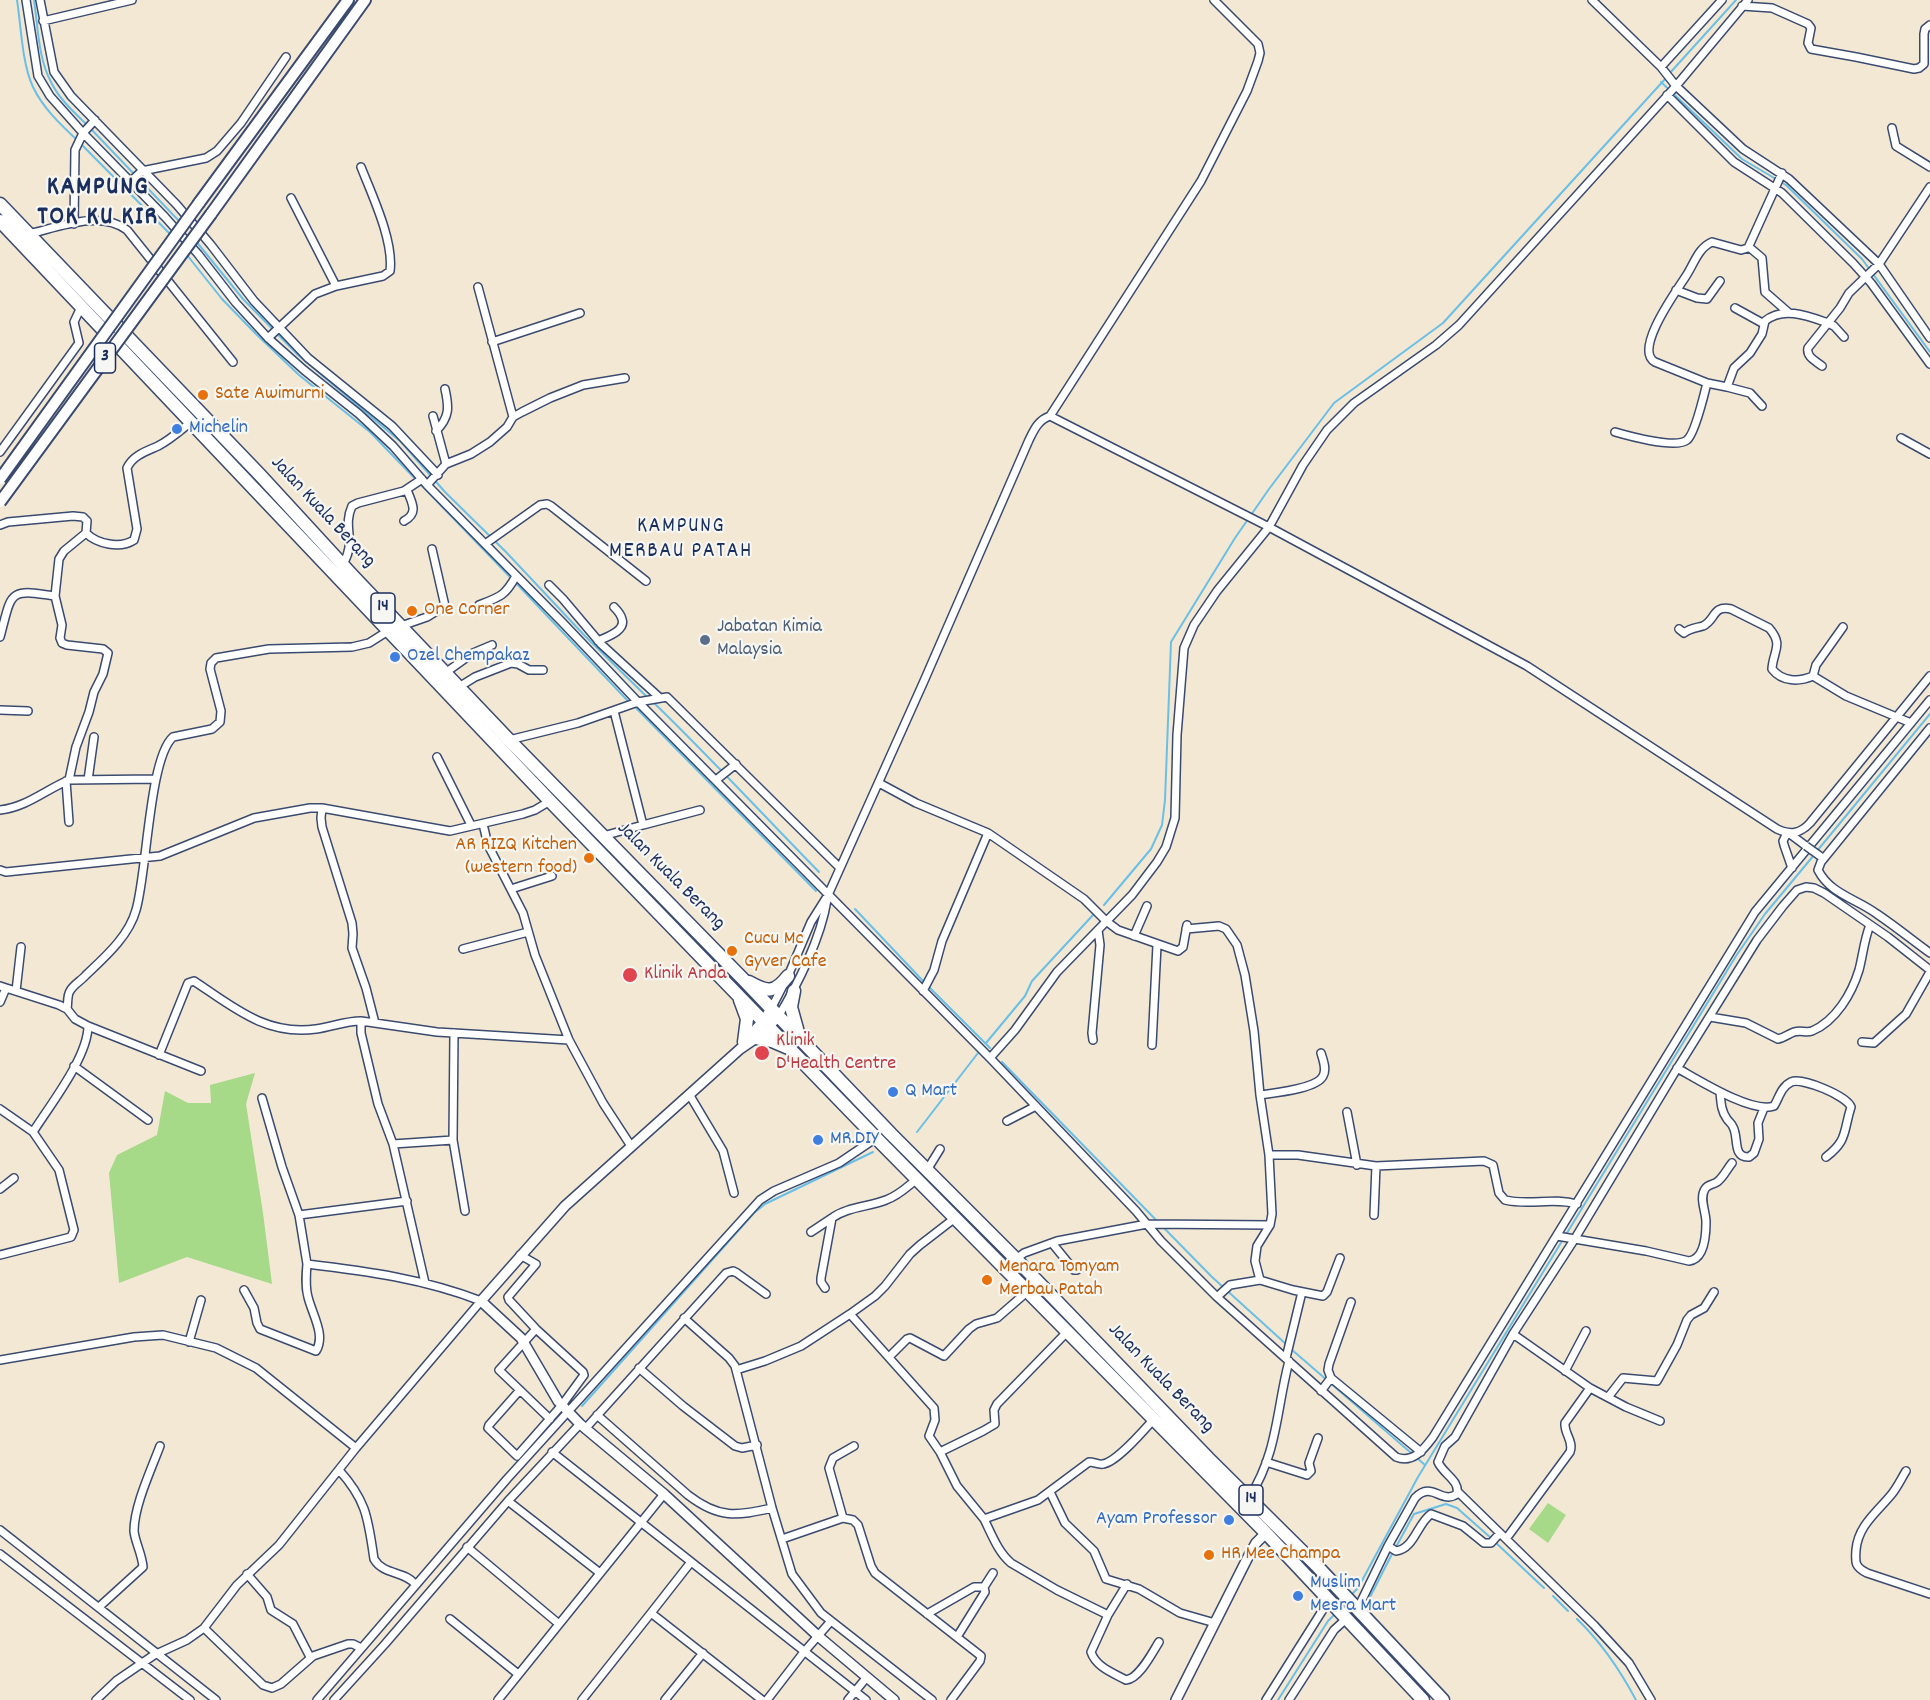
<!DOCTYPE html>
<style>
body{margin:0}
canvas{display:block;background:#f3e8d4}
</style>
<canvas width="1930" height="1700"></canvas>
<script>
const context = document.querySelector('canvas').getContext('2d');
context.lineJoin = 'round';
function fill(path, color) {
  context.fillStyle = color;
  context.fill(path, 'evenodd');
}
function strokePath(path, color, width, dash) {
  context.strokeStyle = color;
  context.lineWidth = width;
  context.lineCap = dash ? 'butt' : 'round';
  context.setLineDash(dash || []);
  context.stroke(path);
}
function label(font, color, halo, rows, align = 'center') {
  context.font = font + ' Dekko,sans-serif';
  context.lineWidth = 4.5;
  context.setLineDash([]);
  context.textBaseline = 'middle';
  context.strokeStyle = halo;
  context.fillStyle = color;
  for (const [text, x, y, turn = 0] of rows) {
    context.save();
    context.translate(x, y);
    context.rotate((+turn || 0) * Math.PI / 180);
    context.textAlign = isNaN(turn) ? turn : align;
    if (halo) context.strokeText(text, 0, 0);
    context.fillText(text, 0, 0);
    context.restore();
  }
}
const green = new Path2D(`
 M 255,1073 L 246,1104 L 263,1213 L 272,1284 L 187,1257 L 119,1283 L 109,1173 L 117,1155 L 157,1135 L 165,1091 L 188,1103 L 211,1103 L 210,1085 Z
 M 1548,1503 L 1566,1515 L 1548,1543 L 1529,1529 Z`);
const stream = new Path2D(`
 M 17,0 C 21,25 22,64 33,87 C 43,108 60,124 77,140
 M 34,0 C 38,26 38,58 51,82 C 59,99 74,112 87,125
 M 1669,74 L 1736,0
 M 1661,82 L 1742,159 L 1786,185 L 1862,259 L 1930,352
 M 91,129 L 180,222
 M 81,144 L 172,236
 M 195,240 L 243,299 L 298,355 L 401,442 L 445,492 L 506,552 L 585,636 L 648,698
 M 187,255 L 222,299 L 256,334 L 299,375 L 370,432 L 511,578
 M 515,582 L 627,700
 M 653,702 C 710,757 763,815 819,872
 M 635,707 L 816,891
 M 1817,851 L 1930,714
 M 1104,905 L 1151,849 L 1162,825 L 1165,800 L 1171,642 L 1235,538 L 1269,489 L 1334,403 L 1443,323 L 1666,78
 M 855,909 L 924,982
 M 929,987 L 990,1048
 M 986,1043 L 1025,996 L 1032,981 L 1093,915
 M 1002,1062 L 1159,1223
 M 917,1132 L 978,1053
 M 1163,1227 L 1212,1277 L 1287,1345
 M 1291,1349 L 1425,1465
 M 582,1406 L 754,1213 L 765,1204 L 873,1152
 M 1495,1542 L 1544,1588
 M 1396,1547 L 1414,1514 L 1446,1504 L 1457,1508 L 1491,1538
 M 1351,1595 L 1358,1588 L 1418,1477 L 1736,956 L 1765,914 L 1814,855
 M 1553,1596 L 1568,1611
 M 1367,1603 L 1393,1552
 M 1577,1619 C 1602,1643 1620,1670 1636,1700
 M 1278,1700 L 1328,1621 L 1336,1613`);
const street = new Path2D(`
 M 26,0 L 38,76 L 50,96 L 83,133 L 165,217 L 198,254 L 236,303 L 268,338 L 304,370 L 359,414 L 393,446 L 427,485 L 562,622 L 638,702 L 990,1058 L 1136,1211 L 1161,1241 L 1217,1297 L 1396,1457 C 1413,1464 1424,1449 1433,1437 L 1755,912 L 1930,700
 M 40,0 L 54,72 L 71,96 L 177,205 L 211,245 L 254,301 L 308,358 L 392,426 L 438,475
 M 1592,0 L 1661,67 L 1676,86 L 1743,149 L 1789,179 L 1879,264 L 1930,338
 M 1742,6 L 1772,8 L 1808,24 L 1811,28 L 1808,43 L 1811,49 L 1856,57 L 1914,69 L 1919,68 L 1924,64 L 1924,34 L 1925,29 L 1930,25
 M 43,21 L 132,0
 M 1661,67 L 1722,0
 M 1667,95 L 1734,162 L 1782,193 L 1853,263 L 1871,283 L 1930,364
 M 1892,128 L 1896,146 L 1930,167
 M 1782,173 L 1748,248 L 1741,250 L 1712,242 C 1698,248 1694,264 1686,276 C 1677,290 1633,350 1655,362 L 1707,383 L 1727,387 L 1734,368 L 1750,353 L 1762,334 L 1765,321 C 1783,306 1808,316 1828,323 L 1808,348 C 1806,357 1816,361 1822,366
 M 131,181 L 142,171 L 206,158 L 217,151 L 241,123 L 286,57
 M 74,224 L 75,150 L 83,133 L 95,120
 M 29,234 C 59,227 100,210 127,230 L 233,362
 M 1749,247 L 1762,258 L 1765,292 L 1789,313
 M 336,286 L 383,276 L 390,271 C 394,241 372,195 361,167
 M 478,287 L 513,417
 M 1676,290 L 1697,298 L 1707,299 L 1720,281
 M 1735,308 L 1764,324
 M 1844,337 L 1834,326 L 1828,323 L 1840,308 L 1849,293 L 1879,264 L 1930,187
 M 268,338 L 315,294 L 336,286 L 291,198
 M 492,342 L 580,313
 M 1727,387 L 1750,393 L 1762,406
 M 433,416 L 446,464
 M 1050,416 L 1201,181 L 1247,91 L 1258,61 L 1260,53 L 1258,44 L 1214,0
 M 436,431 C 450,417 449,407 445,389
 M 1615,432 C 1629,436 1676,449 1687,440 C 1695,434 1704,395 1707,383
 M 1901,438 L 1930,454
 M 0,452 L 79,343 L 74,322 L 81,307
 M 427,485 L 446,464 L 471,454 L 490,442 L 507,427 L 513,417 L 522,412 L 550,398 L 583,385 L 625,378
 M 404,521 C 419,513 412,503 407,490
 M 0,525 L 8,522 L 73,516 L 83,517 L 87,521 L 86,533 L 64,551 L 59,559 L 55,596 L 62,625 L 60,638 L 62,643 L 67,645 L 103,649 L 108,653 L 103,674 L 94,692 L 89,712 L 76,747 L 69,780
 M 86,533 C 97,544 120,549 134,540 L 137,529 L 127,468 C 133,455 147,451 158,446 C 170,440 181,430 191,422
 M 485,544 L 540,505 L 547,504 L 551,506 L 646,581
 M 343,564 C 357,541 342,528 352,506 L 358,503 L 404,491 L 422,479
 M 549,585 L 563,599 L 601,644 L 660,698
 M 479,605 C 500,597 505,596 516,576
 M 401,626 L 427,617 L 445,606 L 432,549
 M 1843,627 L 1816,665 L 1813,676 L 1846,696 L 1911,723
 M 1679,629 L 1684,633 C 1690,628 1696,628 1703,626 C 1716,620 1712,605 1731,609 L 1769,628 C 1784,645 1773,651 1772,669 C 1782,682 1799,682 1813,676
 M 0,637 C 12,593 7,588 55,596
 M 598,641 C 606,637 626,631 622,619 C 621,615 617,610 614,607
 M 445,673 L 473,653 L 492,645
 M 459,687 L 475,677 L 511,663 L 518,664 L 529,670 L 543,670
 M 0,710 L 28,711
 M 1930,728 L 1821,862 L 1818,870 C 1830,894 1857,899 1877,914 C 1895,926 1912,940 1930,953
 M 509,740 L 578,723 L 638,702 L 667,697 L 839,867
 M 437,757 L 471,825
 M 88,780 L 94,737
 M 716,780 L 736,764
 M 66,781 L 69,822
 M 879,783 L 916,803 L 988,833 L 1084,899 L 1106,921 L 1118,930 L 1178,951 L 1183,947 L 1187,925
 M 322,808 L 321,818 L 322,827 L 352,923 L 353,934 L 352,948 L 366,988 L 375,1023
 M 0,810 C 27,807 45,790 69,780 L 156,779
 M 483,824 L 488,845 L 523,913 L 535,955 L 569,1040 L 603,1103 L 631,1146
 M 643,825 L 700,810
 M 1787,833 L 1783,841 L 1784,845 L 1792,868
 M 1790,834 L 1806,846
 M 603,836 L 643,825 L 614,711
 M 0,870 L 6,872 L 160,856 L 254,818 L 310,808 L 322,808 L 450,831 L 523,814 L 535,810 L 550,801
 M 511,889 L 552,876
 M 1186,929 L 1219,926 L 1226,929 L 1237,945 L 1245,975 L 1254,1031 L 1260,1095 L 1269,1155 L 1272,1214 L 1270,1225 L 1257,1246 L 1255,1261 L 1260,1280 L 1230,1285 L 1217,1297
 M 1134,936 L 1147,906
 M 463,949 L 528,932
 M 0,986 L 59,1005 L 67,1009
 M 16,991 L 21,947
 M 923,991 L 934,970 L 942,941 L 988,833
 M 0,1002 L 6,988
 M 771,1009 L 788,976 L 811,922 L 828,895 L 924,681 L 1029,440 C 1034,430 1038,420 1050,416 L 1269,527 L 1527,666 L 1777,829 C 1790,835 1800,834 1810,823 L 1930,676
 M 778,1017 C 798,984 821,938 827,900
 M 1710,1017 L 1746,1023 L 1778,1039 C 1784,1038 1788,1034 1794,1032 C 1801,1030 1806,1033 1812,1031 C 1836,1021 1852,993 1859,970 C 1863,955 1864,940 1870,925
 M 454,1033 L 453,1140 L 465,1211
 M 1093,1040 L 1092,1033 L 1100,945 L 1098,930
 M 1862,1042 L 1874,1043 L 1906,1014 L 1930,972
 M 1152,1045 L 1157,945
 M 159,1055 L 188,983 L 194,981 C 233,1007 266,1036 316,1029 C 331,1027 345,1021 361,1021
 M 990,1058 L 1015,1030 L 1057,972 L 1132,895 L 1157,862 L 1166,847 L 1175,818 L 1177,735 L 1184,648 L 1194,625 L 1217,591 L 1269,527 L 1303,465 L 1327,430 L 1354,403 L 1436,345 L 1459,325 L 1676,86 L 1748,0
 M 74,1066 L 148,1120
 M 1677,1068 C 1697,1079 1752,1114 1774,1106 C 1779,1098 1781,1087 1791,1082 C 1802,1077 1847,1096 1851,1107 C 1843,1132 1848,1140 1826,1157
 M 201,1071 L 88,1026 L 75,1019 L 67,1009 C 68,1004 67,995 70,991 C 73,985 82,980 86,975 C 105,957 129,936 136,910 C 147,874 149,758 173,737 L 212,729 L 220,722 L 221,711 L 210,669 L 211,663 L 216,658 L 269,649 L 352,647 L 369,643 L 388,631
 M 1720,1092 C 1721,1102 1721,1111 1727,1119 C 1729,1122 1732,1124 1733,1127 C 1739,1137 1732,1158 1749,1157 L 1754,1153 L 1759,1139 L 1758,1123 L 1764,1108
 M 689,1094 L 723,1151 L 734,1193
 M 1260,1095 C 1273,1093 1317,1089 1323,1076 C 1327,1069 1323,1060 1321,1053
 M 262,1098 L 282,1167 L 299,1215
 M 0,1109 L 33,1132 L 59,1170 L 74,1230 L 71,1237 L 0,1255
 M 1347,1112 L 1357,1165
 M 1007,1121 L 1036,1106
 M 33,1132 C 50,1105 88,1057 88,1026
 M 393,1144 L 453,1140
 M 1269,1155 L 1298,1155 L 1376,1166 L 1484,1161 L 1493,1165 L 1499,1193 L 1505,1200 C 1529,1206 1553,1197 1577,1204
 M 927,1170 L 940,1149
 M 0,1189 L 14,1178
 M 1374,1215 L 1376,1166
 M 811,1232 L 832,1218
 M 1557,1236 L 1646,1251 L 1689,1261 C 1705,1259 1706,1235 1706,1222 C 1706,1212 1699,1198 1705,1189 C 1708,1184 1713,1185 1717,1182 C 1723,1178 1727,1169 1732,1163
 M 1052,1243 L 1074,1270 L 1077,1270 L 1084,1265
 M 1016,1259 L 1024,1253 L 1057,1241 L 1147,1224 L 1270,1225
 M 307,1264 L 299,1215 L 407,1201
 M 1260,1280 L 1293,1290 L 1323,1296 L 1327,1292 L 1340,1258
 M 425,1283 L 393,1144 L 378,1104 L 361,1033 L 361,1021 L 437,1032 L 569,1040
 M 825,1288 L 821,1282 L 821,1278 L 832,1218 C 847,1207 868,1207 886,1200 C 898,1196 907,1187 917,1179
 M 850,1314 L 934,1408 L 935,1420 L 929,1436 L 940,1452 L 957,1486 L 984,1519
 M 684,1318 L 729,1358 L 735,1366 L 772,1508 L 792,1574 L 821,1613 L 932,1700
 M 536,1329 L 499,1370 L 550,1419
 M 189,1342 L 201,1300
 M 889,1357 L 907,1339 L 910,1338 L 944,1356 L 969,1329 L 976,1324 L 997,1318 L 1028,1291
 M 1286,1358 L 1302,1292
 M 0,1360 L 134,1337 L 163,1335 L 216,1348 L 256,1368 L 356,1448
 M 639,1368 L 683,1406 L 735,1446 L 742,1448 L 757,1445
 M 736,1370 L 765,1361 L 801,1346 L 850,1314 L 875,1296 L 885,1286 L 910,1254 L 920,1245 L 955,1218
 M 1565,1371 L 1586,1331
 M 1331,1378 L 1328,1370 L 1329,1364 L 1351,1302
 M 1590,1388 L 1626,1407 L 1660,1421
 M 520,1390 L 489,1425 L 488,1428 L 517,1456 L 562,1405 L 584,1375 L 583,1372 L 536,1329 L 509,1300 L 508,1297 L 536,1264 L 520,1255
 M 1321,1391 L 1331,1378 L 1421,1452
 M 1609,1396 L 1623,1378 L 1657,1381 L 1677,1345 L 1687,1320 L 1691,1315 L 1704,1308 L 1714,1292
 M 597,1415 L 688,1495 C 719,1519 737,1516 772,1508
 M 585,1429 L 726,1273 L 733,1271 L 737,1273 L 766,1294
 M 552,1452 L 866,1700
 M 940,1452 L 983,1431 L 995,1424 L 994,1410 L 997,1404 L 1067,1332
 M 1266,1462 L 1307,1475 L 1311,1471 L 1309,1463 L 1318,1438
 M 339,1470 C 367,1501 368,1519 374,1559 C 383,1575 405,1571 415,1584
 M 1906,1471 C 1901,1479 1897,1488 1891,1495 C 1876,1513 1858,1526 1856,1550 C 1855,1563 1855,1567 1867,1573 L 1930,1594
 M 1050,1492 L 1065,1523 L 1094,1551 L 1106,1579 L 1139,1589 L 1180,1613 L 1215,1623
 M 1458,1492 L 1594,1625 L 1629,1663 L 1651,1700
 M 1249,1498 C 1278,1452 1276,1411 1289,1361
 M 508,1501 L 600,1573
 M 843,1518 L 829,1468 L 833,1458 L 854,1446
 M 0,1530 L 216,1700
 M 782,1539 L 843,1518 L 853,1520 L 858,1525 L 871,1566 L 875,1573 L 981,1656 L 980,1661 L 951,1700
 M 1506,1539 L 1570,1452 C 1574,1441 1564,1434 1565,1423 L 1590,1388 L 1513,1334
 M 1388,1546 L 1396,1551 C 1414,1549 1417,1524 1431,1514 L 1463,1526 L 1484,1543 L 1491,1543 L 1500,1533
 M 467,1547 L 559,1624
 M 0,1554 L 190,1700
 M 691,1562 L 651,1613 L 762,1700
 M 247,1574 L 267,1597 L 271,1610 L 293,1624 L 310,1657
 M 1127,1584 L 1108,1615 L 1091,1652 C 1096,1667 1113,1673 1126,1680 C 1139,1679 1152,1653 1159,1642
 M 984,1587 L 993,1573
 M 99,1607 L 143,1567 C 142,1554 135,1542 134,1531 C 134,1506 151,1470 160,1446
 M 1358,1608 L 1388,1546 L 1415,1498 C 1432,1480 1441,1505 1457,1494 C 1460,1480 1443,1474 1438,1462 L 1445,1446 L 1455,1437 L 1513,1334 L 1574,1240 L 1675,1072 L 1757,940 L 1783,906 L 1797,890 L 1806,887 L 1814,888 L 1824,893 L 1888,937 L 1930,970
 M 927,1614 L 974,1587 L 984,1587 L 985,1592 L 957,1637
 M 1108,1615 L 1057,1590 L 1011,1563 C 998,1552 992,1535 984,1519 L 1038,1500 L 1089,1462 C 1094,1462 1099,1465 1103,1464 C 1117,1462 1144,1430 1154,1419
 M 450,1619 L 518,1674
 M 204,1628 L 263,1685 L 272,1688 L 281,1684 L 313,1656 L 348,1644 L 353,1644 L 361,1648
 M 96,1700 L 116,1681 L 154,1655 L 187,1640 L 204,1628 L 237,1585 L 279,1545 L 356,1448 L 481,1301 C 425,1279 366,1271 307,1264 C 306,1275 305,1286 308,1297 C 312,1314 326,1335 316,1351 L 260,1329 L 257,1323 L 254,1308 L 244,1290
 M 317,1700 L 507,1479 L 760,1200 L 774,1191 L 839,1163 L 876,1138
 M 334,1700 L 385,1644 L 508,1501 L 580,1424
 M 498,1700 L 664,1494
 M 582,1700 L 651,1613
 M 665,1700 L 703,1653
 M 767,1700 L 804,1652 L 831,1621
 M 848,1700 L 867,1677
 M 1266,1700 L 1329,1600
 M 1289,1700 L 1334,1630 L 1346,1619`);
const secondary = new Path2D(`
 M 778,1017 L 756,1038 L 740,1049 L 565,1206 L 481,1301 L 521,1338 L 558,1401 L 580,1424 L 664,1494 L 818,1636 L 894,1700
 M 744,1042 L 764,1020 L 771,1009
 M 1176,1700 L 1247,1559 L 1256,1543 L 1266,1533`);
const primary = new Path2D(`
 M 199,203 L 348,0
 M 211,214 L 365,0`);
const highway = new Path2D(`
 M 0,204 L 260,475 L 353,576 L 509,740 L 742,978 L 891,1134 L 1016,1259 L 1208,1458 L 1316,1565 L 1443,1700
 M 0,221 L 550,801 L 882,1144 L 1266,1533 L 1423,1700
 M 749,982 C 767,992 774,994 788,976
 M 794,991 L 791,1007 L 799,1036
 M 740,1000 L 747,1019 L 744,1042
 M 756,1038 L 772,1041 L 786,1047`);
const streetBridge = new Path2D(`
 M 1806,846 L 1820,856`);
const primaryBridge = new Path2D(`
 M 0,479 L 199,203
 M 0,502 L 211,214`);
const markers = [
 [203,395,6,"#e8710a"],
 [177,429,6,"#3f7fe0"],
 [412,611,6,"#e8710a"],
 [705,640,6,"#5c6f8a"],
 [395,657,6,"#3f7fe0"],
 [589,858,6,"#e8710a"],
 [732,951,6,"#e8710a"],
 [630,975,8,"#e0444e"],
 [762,1053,8,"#e0444e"],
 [893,1092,6,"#3f7fe0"],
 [818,1140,6,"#3f7fe0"],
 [987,1280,6,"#e8710a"],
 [1229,1520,6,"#3f7fe0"],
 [1209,1555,6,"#e8710a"],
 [1298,1596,6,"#3f7fe0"]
];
const shields = [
 [105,358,21],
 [383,608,24],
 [1251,1500,24]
];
const shieldNames = [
 ["3",105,358],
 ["14",383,608],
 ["14",1251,1500]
];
const foodNames = [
 ["Sate Awimurni",215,395],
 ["One Corner",424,611],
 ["AR RIZQ Kitchen",577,846,"right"],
 ["(western food)",577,869,"right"],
 ["Cucu Mc",744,940],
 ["Gyver Cafe",744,963],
 ["Menara Tomyam",999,1268],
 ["Merbau Patah",999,1291],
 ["HR Mee Champa",1221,1555]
];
const shopNames = [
 ["Michelin",189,429],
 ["Ozel Chempakaz",407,657],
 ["Q Mart",905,1092],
 ["MR.DIY",830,1140],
 ["Ayam Professor",1217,1520,"right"],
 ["Muslim",1310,1584],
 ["Mesra Mart",1310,1607]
];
const streetNames = [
 ["Jalan Kuala Berang",322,513,47],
 ["Jalan Kuala Berang",670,877,45],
 ["Jalan Kuala Berang",1160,1379,46]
];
const serviceNames = [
 ["Jabatan Kimia",717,628],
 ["Malaysia",717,651]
];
const healthNames = [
 ["Klinik Anda",644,975],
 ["Klinik",776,1042],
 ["D'Health Centre",776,1065]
];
const quarterNames = [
 ["KAMPUNG",681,528],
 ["MERBAU PATAH",681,553]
];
const districtNames = [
 ["KAMPUNG",98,189],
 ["TOK KU KIR",98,219]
];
fill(green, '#a6d988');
strokePath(stream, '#6abfe6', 2);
strokePath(street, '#3b4b70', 10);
strokePath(secondary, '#3b4b70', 12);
strokePath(primary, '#3b4b70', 14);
strokePath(highway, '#3b4b70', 15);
strokePath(street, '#fff', 7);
strokePath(secondary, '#fff', 9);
strokePath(primary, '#fff', 10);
strokePath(highway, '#fff', 12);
strokePath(streetBridge, '#3b4b70', 10, []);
strokePath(primaryBridge, '#3b4b70', 14, []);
strokePath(streetBridge, '#fff', 7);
strokePath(primaryBridge, '#fff', 10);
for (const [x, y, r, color] of markers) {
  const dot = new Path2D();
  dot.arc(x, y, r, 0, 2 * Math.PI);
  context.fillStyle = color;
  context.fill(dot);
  strokePath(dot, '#f6f6f2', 2);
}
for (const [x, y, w] of shields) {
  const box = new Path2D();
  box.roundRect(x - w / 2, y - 15, w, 30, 4.5);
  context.fillStyle = '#f6f6f2';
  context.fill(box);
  strokePath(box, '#1b2f5e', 1.5);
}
label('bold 18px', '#1b2f5e', null, shieldNames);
label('20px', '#c56008', '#f6f6f2', foodNames, 'left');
label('20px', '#366cbe', '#f6f6f2', shopNames, 'left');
label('20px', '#1b2f5e', '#f6f6f2', streetNames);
label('20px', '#4e5e75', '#f6f6f2', serviceNames, 'left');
label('20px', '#be3a42', '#f6f6f2', healthNames, 'left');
context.letterSpacing = '1.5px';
label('22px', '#1b2f5e', '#f6f6f2', quarterNames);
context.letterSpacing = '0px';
context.letterSpacing = '1.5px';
label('bold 26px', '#1b2f5e', '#f6f6f2', districtNames);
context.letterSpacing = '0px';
</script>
